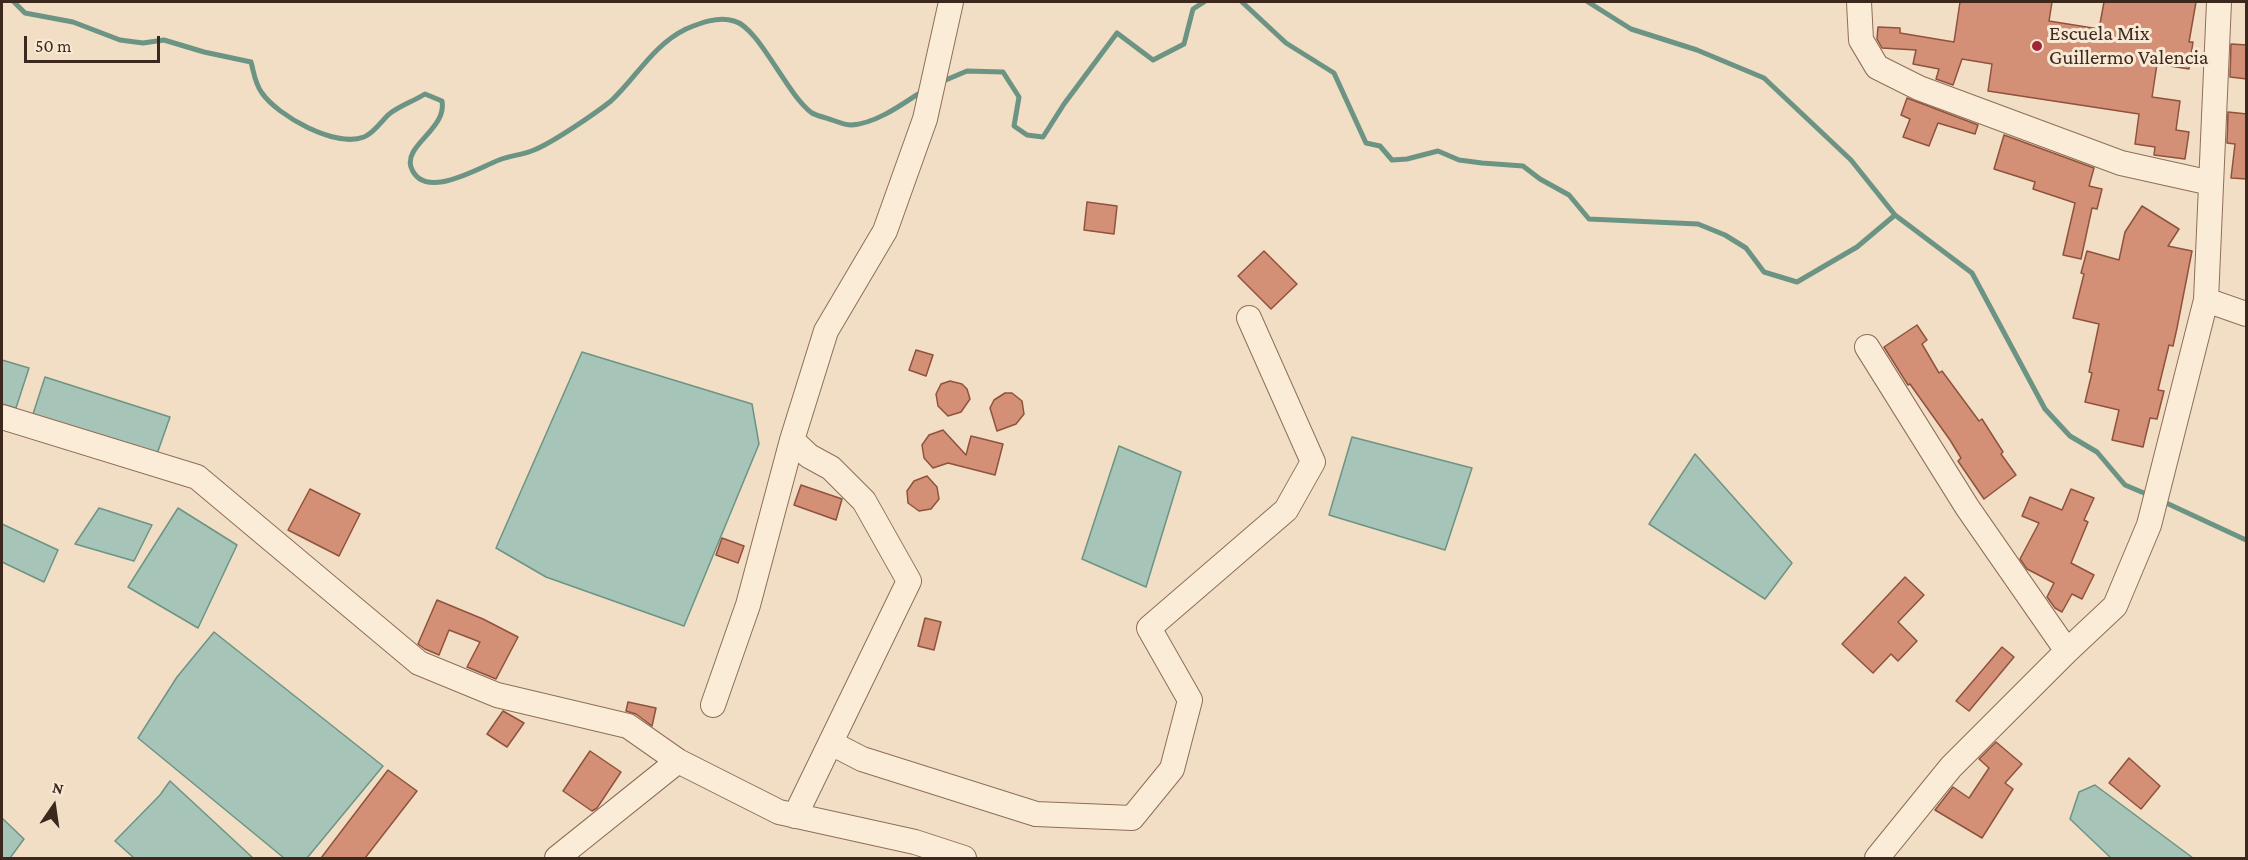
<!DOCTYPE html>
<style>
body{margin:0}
#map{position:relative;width:2248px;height:860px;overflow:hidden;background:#f2dec4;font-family:"Crimson Pro",serif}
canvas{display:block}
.frame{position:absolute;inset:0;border:3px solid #3d281e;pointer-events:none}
.north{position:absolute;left:24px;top:776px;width:60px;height:60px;-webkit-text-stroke:4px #f8e9d4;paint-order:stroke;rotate:13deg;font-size:16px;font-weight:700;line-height:24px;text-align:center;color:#3d281e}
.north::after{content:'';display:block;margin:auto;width:21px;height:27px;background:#3d281e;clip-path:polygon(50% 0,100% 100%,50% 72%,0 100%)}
.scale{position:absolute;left:24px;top:36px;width:136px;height:27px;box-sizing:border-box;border:3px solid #3d281e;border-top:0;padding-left:8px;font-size:18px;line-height:21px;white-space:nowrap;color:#3d281e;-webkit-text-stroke:4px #f8e9d4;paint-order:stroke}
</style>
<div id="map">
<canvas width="2248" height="860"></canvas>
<div class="frame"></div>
<div class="north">N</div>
<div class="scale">50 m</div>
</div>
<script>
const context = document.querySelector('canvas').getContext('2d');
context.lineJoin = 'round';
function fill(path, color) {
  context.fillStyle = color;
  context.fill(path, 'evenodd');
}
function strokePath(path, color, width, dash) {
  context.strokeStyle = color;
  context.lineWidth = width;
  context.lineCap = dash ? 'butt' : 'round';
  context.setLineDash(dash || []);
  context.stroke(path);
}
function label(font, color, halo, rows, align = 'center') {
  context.font = font + ' "Crimson Pro",serif';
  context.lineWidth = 6;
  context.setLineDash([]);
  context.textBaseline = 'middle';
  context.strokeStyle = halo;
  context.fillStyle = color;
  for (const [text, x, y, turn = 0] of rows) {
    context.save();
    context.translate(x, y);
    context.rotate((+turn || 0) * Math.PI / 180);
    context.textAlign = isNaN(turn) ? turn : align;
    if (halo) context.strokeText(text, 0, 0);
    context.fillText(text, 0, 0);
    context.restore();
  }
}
const water = new Path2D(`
 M 582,352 L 752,404 L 759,444 L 684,626 L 546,577 L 496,548 Z
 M 2,360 L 29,368 L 16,408 L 2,404 Z
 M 45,377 L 170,417 L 157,454 L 33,414 Z
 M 1352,437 L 1472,468 L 1445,550 L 1329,515 Z
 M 1119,446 L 1181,472 L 1146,587 L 1082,559 Z
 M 1695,454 L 1792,563 L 1765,599 L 1649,524 Z
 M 99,508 L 152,525 L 134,561 L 75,544 Z
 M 178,508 L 237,545 L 198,628 L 128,587 Z
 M 2,524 L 58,550 L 44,582 L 2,562 Z
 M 214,632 L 383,766 L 307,858 L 284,858 L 138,738 L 177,677 Z
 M 170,781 L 253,858 L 134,858 L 115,841 L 160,795 Z
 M 2095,785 L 2193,858 L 2111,858 L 2070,819 L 2079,792 Z
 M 2,818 L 24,839 L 10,858 L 2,858 Z`);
const stream = new Path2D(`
 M 14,2 L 25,13 L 73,22 L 120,40 L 143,43 L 164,40 L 204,52 L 251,62 C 254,73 255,84 262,93 C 278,116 335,148 364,137 C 374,133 381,122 388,115 C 397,107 414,101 425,94 L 442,101 C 447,129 404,145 411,167 C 423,202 478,168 499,160 C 511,155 523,155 534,150 C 552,143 596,113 611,101 C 636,78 653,45 686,29 C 700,23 718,16 734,21 C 759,27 786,94 812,113 C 817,116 824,117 829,119 C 836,121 844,125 851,125 C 876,124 904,103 924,90
 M 1242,2 L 1286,43 L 1334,73 L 1366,143 L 1380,146 L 1392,160 L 1407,159 L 1438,151 L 1459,160 L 1482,163 L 1523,166 L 1540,179 L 1569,195 L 1589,219 L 1698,224 L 1725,235 L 1746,248 L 1764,272 L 1797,282 L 1857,247 L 1895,215
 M 1588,2 L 1631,29 L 1697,50 L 1764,78 L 1851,160 L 1895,215 L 1972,273 L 2045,409 L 2070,436 L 2097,452 L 2125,485 L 2151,496
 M 941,82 L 967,71 L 1003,72 L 1019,97 L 1014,126 L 1027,135 L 1043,137 L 1064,104 L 1117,33 L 1153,60 L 1184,44 L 1193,9 L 1204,2
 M 2162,501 L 2246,540`);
const building = new Path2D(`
 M 1960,2 L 2052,2 L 2049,21 L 2099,29 L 2104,2 L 2196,2 L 2189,42 L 2193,42 L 2189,69 L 2157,64 L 2152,97 L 2180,101 L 2176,130 L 2189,132 L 2185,159 L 2154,155 L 2155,147 L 2135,144 L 2139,114 L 1988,91 L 1992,64 L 1962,59 L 1953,85 L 1936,79 L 1939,69 L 1913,64 L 1916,50 L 1882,48 L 1877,39 L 1878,27 L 1900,28 L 1900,33 L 1954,42 Z
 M 2231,44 L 2247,45 L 2247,79 L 2230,77 Z
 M 1907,98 L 1978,125 L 1975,134 L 1938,123 L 1929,146 L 1903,137 L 1910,119 L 1901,115 Z
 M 2228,112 L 2247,114 L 2247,179 L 2231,178 L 2235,144 L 2227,143 Z
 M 2004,135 L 2094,168 L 2089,186 L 2102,189 L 2097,209 L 2092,208 L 2081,259 L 2063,255 L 2075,203 L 2033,189 L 2035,182 L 1994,169 Z
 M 1087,202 L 1117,206 L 1114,234 L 1084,230 Z
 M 2142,206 L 2179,229 L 2168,246 L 2192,251 L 2177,328 L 2173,346 L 2169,345 L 2158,390 L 2164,391 L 2157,419 L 2150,418 L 2143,447 L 2112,440 L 2119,410 L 2085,402 L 2092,373 L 2089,372 L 2099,324 L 2073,318 L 2084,274 L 2081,273 L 2087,251 L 2119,260 L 2125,232 Z
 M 1264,251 L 1297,284 L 1271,309 L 1238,276 Z
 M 1917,325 L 1927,340 L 1922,344 L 1939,373 L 1942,371 L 1979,421 L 1982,419 L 2003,452 L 2001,454 L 2016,475 L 1984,499 L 1958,461 L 1961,458 L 1950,440 L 1910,384 L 1908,385 L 1884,347 Z
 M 916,350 L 933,355 L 926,376 L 909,370 Z
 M 950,381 L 962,384 L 967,389 L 970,399 L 961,412 L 948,416 L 938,406 L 936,394 L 941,384 Z
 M 1005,393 L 1012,393 L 1022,401 L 1024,414 L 1016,424 L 997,431 L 990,408 L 994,400 Z
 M 943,430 L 966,455 L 971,436 L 1003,444 L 995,475 L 948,463 L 933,468 L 924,458 L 922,445 L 929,435 Z
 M 927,476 L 937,487 L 939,499 L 931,509 L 919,511 L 908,503 L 907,491 L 914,481 Z
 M 801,485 L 842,499 L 836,520 L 794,505 Z
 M 310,489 L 360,514 L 339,556 L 288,530 Z
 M 2071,489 L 2094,498 L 2084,520 L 2088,522 L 2071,563 L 2094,575 L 2082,599 L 2072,594 L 2062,612 L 2055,608 L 2047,597 L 2054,583 L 2027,569 L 2020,559 L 2039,523 L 2022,516 L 2030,497 L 2062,510 Z
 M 722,538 L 744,546 L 738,563 L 716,555 Z
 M 1905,577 L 1924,595 L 1898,622 L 1917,641 L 1898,661 L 1891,654 L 1873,673 L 1842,644 Z
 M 437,600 L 483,619 L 518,637 L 496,679 L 467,667 L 480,642 L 449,630 L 439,655 L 425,649 L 418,644 Z
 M 925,618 L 941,622 L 934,650 L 918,646 Z
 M 2002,647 L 2014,657 L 1969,711 L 1956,701 Z
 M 628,702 L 656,708 L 652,726 L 636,714 L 626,711 Z
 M 503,711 L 524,723 L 507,747 L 487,734 Z
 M 1996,742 L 2022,764 L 2005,783 L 2013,789 L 1982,838 L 1935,810 L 1953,787 L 1969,798 L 1989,768 L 1979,759 Z
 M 590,751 L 621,772 L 597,808 L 592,811 L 563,791 Z
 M 2129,758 L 2160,786 L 2141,809 L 2109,783 Z
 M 388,770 L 417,791 L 365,858 L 321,858 Z`);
const minor = new Path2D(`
 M 1859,2 L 1861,40 L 1877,67 L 1919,88 L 2121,163 L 2211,183
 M 2206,300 L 2246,314
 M 1867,347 L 1967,507 L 2067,651
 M 2,417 L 197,477 L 419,663 L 497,695 L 628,726 L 678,761 L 779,812 L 915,842 L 964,858
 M 792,440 L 809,456 L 831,468 L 864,501 L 909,581 L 795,816
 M 713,705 L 748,605 L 792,440 L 826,331 L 885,231 L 925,119 L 951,2
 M 831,743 L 862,759 L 1036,814 L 1132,818 L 1172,769 L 1190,700 L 1149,628 L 1286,510 L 1313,462 L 1249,318
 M 557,858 L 678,761
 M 1877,858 L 1951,767 L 2067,651 L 2115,606 L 2149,525 L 2206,300 L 2219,2`);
const markers = [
 [2037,46,6,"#a22436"]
];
const poiNames = [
 ["Escuela Mix",2049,34],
 ["Guillermo Valencia",2049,58]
];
fill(water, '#a6c4b7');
strokePath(water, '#6c9484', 1.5);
strokePath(stream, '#6c9484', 5);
fill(building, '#d39077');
strokePath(building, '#8f523c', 1.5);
strokePath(minor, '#8e6e59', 26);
strokePath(minor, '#fbecd8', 24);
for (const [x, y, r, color] of markers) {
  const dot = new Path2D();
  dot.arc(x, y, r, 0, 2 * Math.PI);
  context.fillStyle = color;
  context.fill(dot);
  strokePath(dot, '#f8e9d4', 2);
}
label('21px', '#3d281e', '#f8e9d4', poiNames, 'left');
</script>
